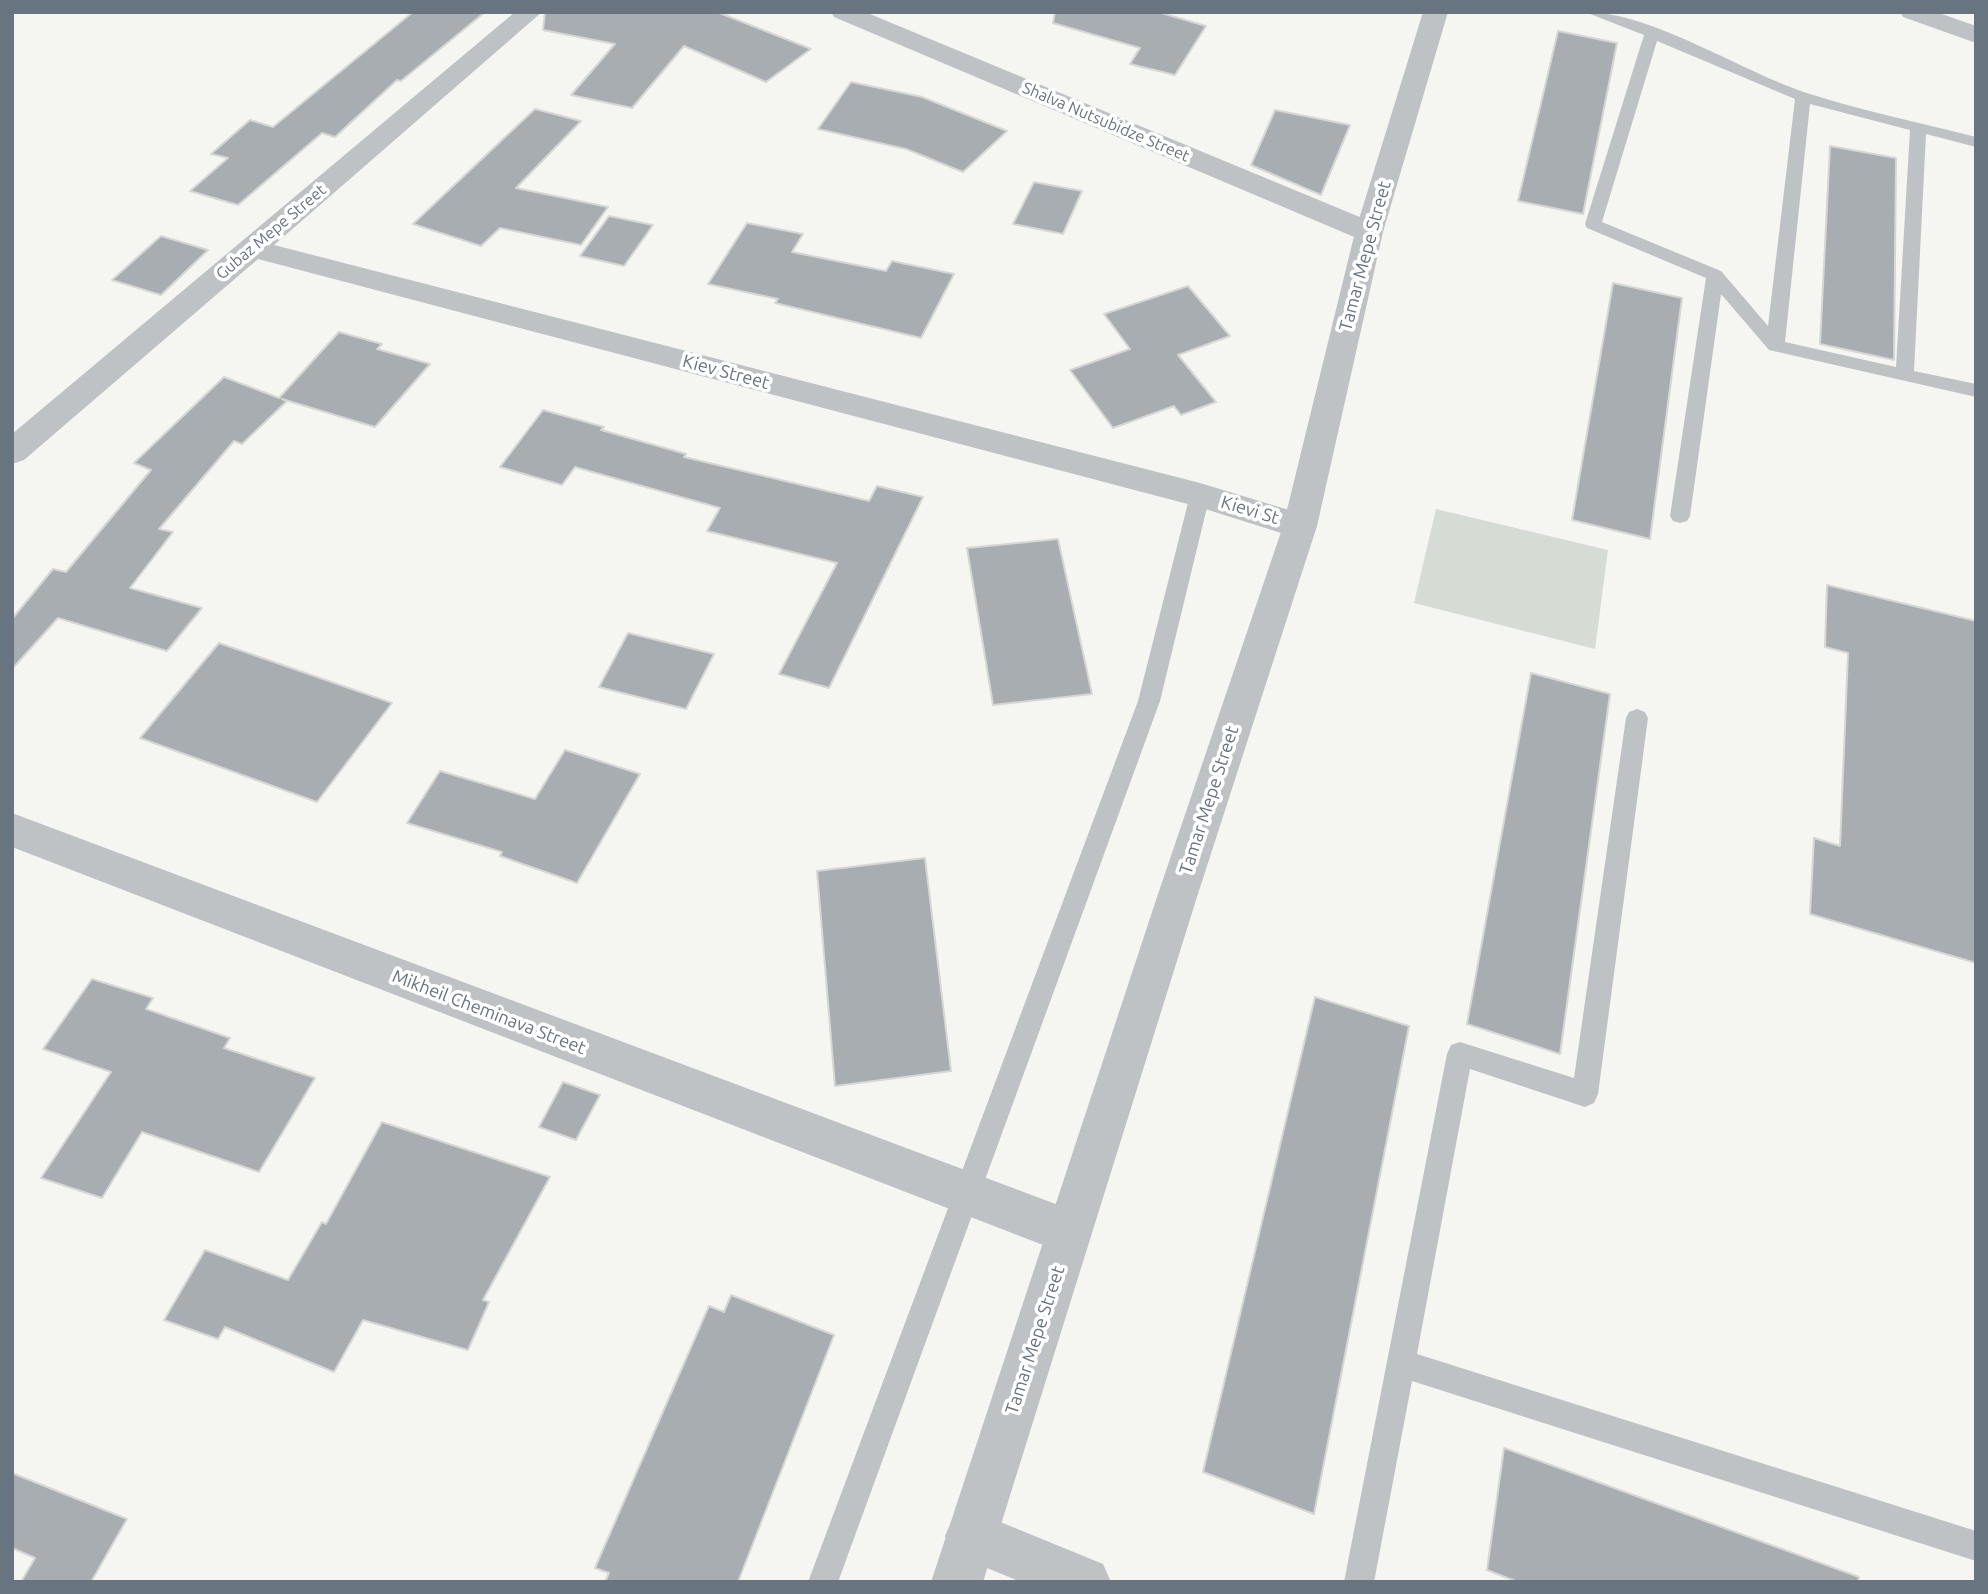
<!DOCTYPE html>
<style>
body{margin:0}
#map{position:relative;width:1988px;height:1594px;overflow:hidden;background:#f5f5f2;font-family:Ubuntu,sans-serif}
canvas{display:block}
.frame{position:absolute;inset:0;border:14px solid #68747f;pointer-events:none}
</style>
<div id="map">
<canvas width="1988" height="1594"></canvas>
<div class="frame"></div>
</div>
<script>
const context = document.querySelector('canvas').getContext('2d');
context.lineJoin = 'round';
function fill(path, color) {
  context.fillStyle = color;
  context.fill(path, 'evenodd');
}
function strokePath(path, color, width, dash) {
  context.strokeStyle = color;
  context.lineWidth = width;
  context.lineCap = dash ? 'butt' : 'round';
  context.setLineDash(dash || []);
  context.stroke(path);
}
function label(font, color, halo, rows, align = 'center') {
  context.font = font + ' Ubuntu,sans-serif';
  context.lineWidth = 7;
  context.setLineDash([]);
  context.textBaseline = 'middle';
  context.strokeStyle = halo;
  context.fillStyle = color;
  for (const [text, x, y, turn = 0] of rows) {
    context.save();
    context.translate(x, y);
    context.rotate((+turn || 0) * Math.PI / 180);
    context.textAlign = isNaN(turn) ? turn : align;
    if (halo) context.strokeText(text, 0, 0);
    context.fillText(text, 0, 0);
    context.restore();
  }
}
const green = new Path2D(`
 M 1436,509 L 1608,550 L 1595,649 L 1414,603 Z`);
const building = new Path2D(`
 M 413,12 L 485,12 L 401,81 L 397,80 L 335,137 L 322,133 L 238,205 L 190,191 L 228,158 L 211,154 L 250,120 L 273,127 Z
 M 545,12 L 717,12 L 811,49 L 766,82 L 684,46 L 632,108 L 571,95 L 615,44 L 543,30 Z
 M 1055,12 L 1158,12 L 1206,26 L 1175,75 L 1130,64 L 1140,48 L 1053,23 Z
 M 1558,31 L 1617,43 L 1583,214 L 1518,201 Z
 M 851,82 L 922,97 L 1007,131 L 963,172 L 906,149 L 818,129 Z
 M 535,109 L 581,121 L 516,188 L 608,207 L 581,245 L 500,228 L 481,246 L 413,224 Z
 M 1275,110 L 1350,125 L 1321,195 L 1251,165 Z
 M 1830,146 L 1896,158 L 1894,360 L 1820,344 Z
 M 1034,182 L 1082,191 L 1063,234 L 1013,224 Z
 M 609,216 L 653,225 L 624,266 L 580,256 Z
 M 747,223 L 803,234 L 792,252 L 886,271 L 892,261 L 954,274 L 921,338 L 775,303 L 778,299 L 708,284 Z
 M 161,236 L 208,250 L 161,295 L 112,280 Z
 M 1613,283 L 1682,298 L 1650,539 L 1572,520 Z
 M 1188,286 L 1230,336 L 1178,355 L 1216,402 L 1181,415 L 1174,406 L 1113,428 L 1070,370 L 1130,349 L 1104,314 Z
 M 339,332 L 382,344 L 377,349 L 430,364 L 375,427 L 282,399 L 287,401 L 242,444 L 234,441 L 159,529 L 173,532 L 130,588 L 202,608 L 167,651 L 58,618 L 12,669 L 12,619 L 53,569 L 66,572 L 151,470 L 134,463 L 224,377 L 279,398 Z
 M 543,410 L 604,427 L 601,430 L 686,454 L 684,457 L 869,501 L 877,486 L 923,497 L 829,688 L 779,674 L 837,563 L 707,531 L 720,508 L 575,467 L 562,485 L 500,467 Z
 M 1058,539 L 1092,694 L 993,705 L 967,548 Z
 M 1827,585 L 1976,621 L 1976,963 L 1810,914 L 1814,838 L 1840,846 L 1848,653 L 1825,647 Z
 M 628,633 L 714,654 L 686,709 L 599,687 Z
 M 219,643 L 392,703 L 317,802 L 140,738 Z
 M 1531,673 L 1610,694 L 1560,1054 L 1467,1024 Z
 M 565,750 L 640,774 L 577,883 L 500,856 L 502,852 L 407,823 L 440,771 L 535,799 Z
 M 925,858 L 951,1071 L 835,1086 L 817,871 Z
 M 92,979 L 153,998 L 146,1009 L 230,1038 L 224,1048 L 315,1078 L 259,1172 L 142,1132 L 102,1198 L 41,1178 L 111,1072 L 43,1049 Z
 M 1315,997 L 1409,1026 L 1314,1514 L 1203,1472 Z
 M 563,1082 L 600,1095 L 576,1140 L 539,1127 Z
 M 382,1122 L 550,1177 L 483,1300 L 489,1302 L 468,1350 L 363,1320 L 334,1372 L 225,1327 L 218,1339 L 164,1320 L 205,1250 L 288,1280 L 322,1222 L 326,1224 Z
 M 731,1295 L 834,1335 L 738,1582 L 605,1582 L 609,1573 L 595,1568 L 709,1306 L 724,1312 Z
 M 1504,1448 L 1859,1577 L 1858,1582 L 1518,1582 L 1487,1570 Z
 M 12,1473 L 127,1519 L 91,1582 L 21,1582 L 35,1558 L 12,1548 Z`);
const service = new Path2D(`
 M 1585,12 C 1653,12 1743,73 1810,94 C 1864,111 1921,123 1976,137 L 1976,147 L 1926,134 L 1914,371 L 1976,384 L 1976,397 L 1769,350 L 1721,294 L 1690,516 L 1687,521 L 1680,523 L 1673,521 L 1670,516 L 1706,278 L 1587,228 L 1585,224 L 1644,35 ZM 1657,41 L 1795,99 L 1768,326 L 1721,271 L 1602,222 ZM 1810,104 L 1910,130 L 1896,367 L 1785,342 Z
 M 1200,488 L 1207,490 L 1210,495 L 1160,701 L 838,1582 L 808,1582 L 1138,701 L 1190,495 L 1193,490 Z
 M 1637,709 L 1645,712 L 1648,718 L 1598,1094 L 1594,1103 L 1585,1107 L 1470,1069 L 1417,1354 L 1976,1531 L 1976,1561 L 1412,1381 L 1374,1582 L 1344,1582 L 1447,1054 L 1451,1045 L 1460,1042 L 1574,1078 L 1626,718 L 1629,712 Z`);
const minor = new Path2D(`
 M 515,12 L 542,12 L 274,245 L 1200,483 L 1312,517 L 1317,526 L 1312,535 L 1300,539 L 1199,507 L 258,259 L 24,460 L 12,464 L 12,434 Z
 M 831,12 L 865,12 L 1379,225 L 1383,232 L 1379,239 L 1369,241 L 1359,239 L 834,17 Z
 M 1900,12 L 1936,12 L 1976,26 L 1976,43 L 1903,17 Z
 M 12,813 L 1069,1209 L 1085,1216 L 1092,1232 L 1085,1248 L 1069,1255 L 12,847 Z
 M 971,1510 L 1103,1564 L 1111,1582 L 1021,1582 L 953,1554 L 945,1536 L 953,1518 Z`);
const tertiary = new Path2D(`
 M 1423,12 L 1448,12 L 1383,232 L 1317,526 L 1196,900 L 983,1582 L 931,1582 L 1156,900 L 1283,526 L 1355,232 Z`);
const farStreetnames = [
 ["Shalva Nutsubidze Street",1106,122,23],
 ["Gubaz Mepe Street",271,232,-40]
];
const streetNames = [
 ["Tamar Mepe Street",1365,256,-75],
 ["Kiev Street",726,372,15],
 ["Kievi St",1250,510,17],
 ["Tamar Mepe Street",1209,800,-72],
 ["Mikheil Cheminava Street",489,1012,21],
 ["Tamar Mepe Street",1035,1340,-72]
];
fill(green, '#d6dbd4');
fill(building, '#a7adb1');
strokePath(building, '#d6d6d4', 2);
fill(service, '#bfc2c5');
fill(minor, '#bfc2c5');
fill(tertiary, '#bfc2c5');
label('16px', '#68747f', '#fff', farStreetnames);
label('18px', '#68747f', '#fff', streetNames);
</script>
